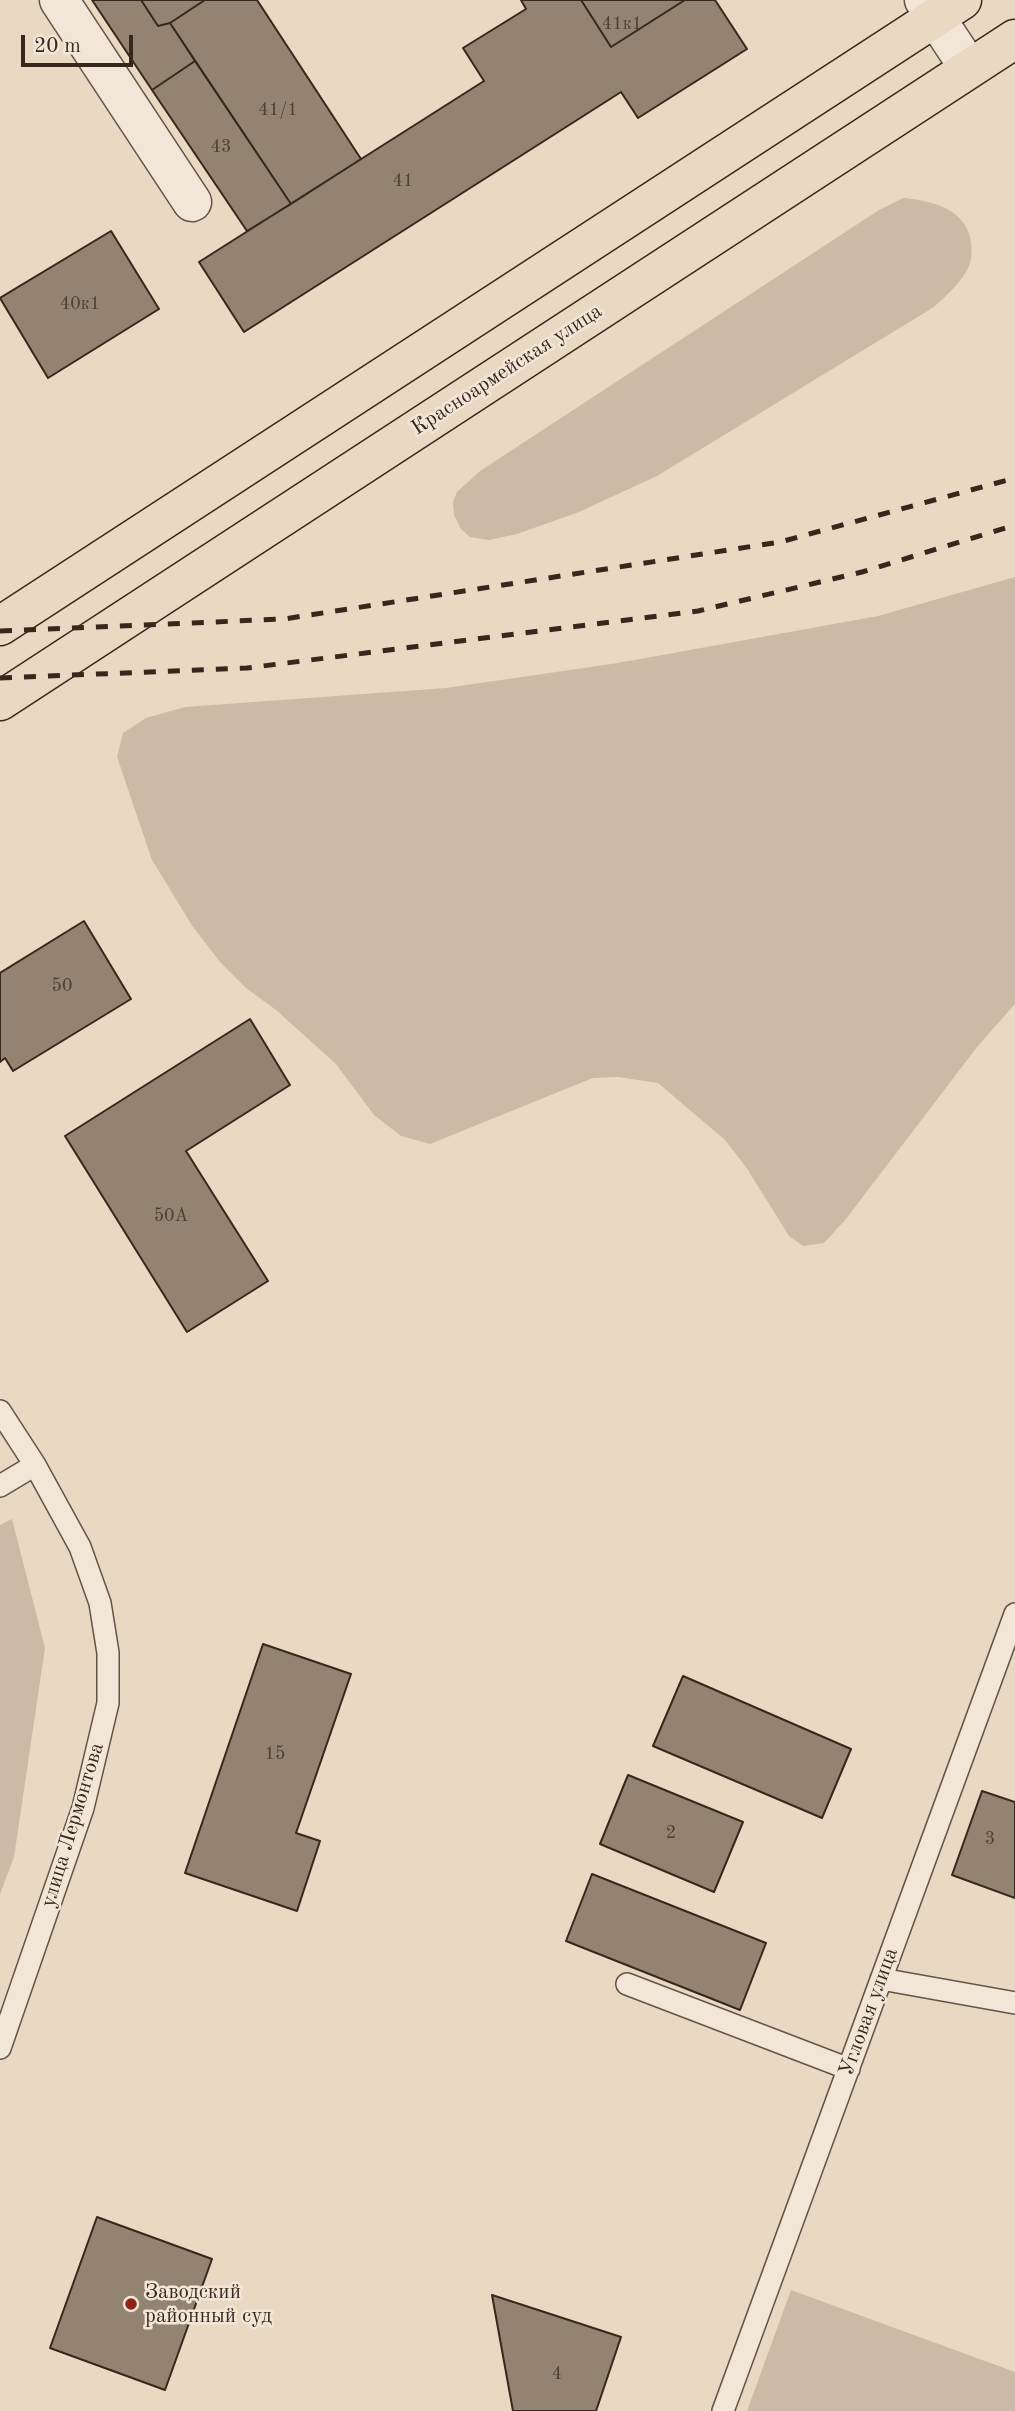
<!DOCTYPE html>
<meta charset="utf-8">
<style>
body{margin:0}
#map{position:relative;width:1015px;height:2411px;overflow:hidden;background:#e9d9c2;font-family:"Old Standard TT",serif}
canvas{display:block}
.scale{position:absolute;left:21px;top:35px;width:112px;height:32px;box-sizing:border-box;border:4px solid #36281c;border-top:0;padding-left:9px;font-size:21px;line-height:24px;white-space:nowrap;color:#36281c;-webkit-text-stroke:5px #f1e6d7;paint-order:stroke}
</style>
<div id="map">
<canvas width="1015" height="2411"></canvas>
<div class="scale">20 m</div>
</div>
<script>
const context = document.querySelector('canvas').getContext('2d');
context.lineJoin = 'round';
function fill(path, color) {
  context.fillStyle = color;
  context.fill(path, 'evenodd');
}
function strokePath(path, color, width, dash) {
  context.strokeStyle = color;
  context.lineWidth = width;
  context.lineCap = dash ? 'butt' : 'round';
  context.setLineDash(dash || []);
  context.stroke(path);
}
function label(font, color, halo, rows, align = 'center') {
  context.font = font + ' "Old Standard TT",serif';
  context.lineWidth = 5;
  context.setLineDash([]);
  context.textBaseline = 'middle';
  context.strokeStyle = halo;
  context.fillStyle = color;
  for (const [text, x, y, turn = 0] of rows) {
    context.save();
    context.translate(x, y);
    context.rotate((+turn || 0) * Math.PI / 180);
    context.textAlign = isNaN(turn) ? turn : align;
    if (halo) context.strokeText(text, 0, 0);
    context.fillText(text, 0, 0);
    context.restore();
  }
}
const green = new Path2D(`
 M 903,198 C 940,201 977,214 971,259 C 968,277 946,296 934,307 L 657,476 L 579,512 L 517,534 L 489,540 L 470,537 L 461,529 L 454,515 L 453,502 L 457,492 L 480,471 L 879,210 Z
 M 1015,577 L 1015,1004 L 977,1047 L 846,1219 L 824,1243 L 803,1246 L 789,1236 L 746,1167 L 725,1140 L 658,1083 L 618,1077 L 593,1078 L 430,1144 L 401,1136 L 374,1115 L 336,1064 L 276,1010 L 246,988 L 221,963 L 193,927 L 152,860 L 117,757 L 123,733 L 146,718 L 185,707 L 446,688 L 618,663 L 878,616 Z
 M 12,1519 L 45,1648 L 14,1857 L 0,1894 L 0,1525 Z
 M 791,2290 L 1015,2372 L 1015,2411 L 747,2411 Z`);
const building = new Path2D(`
 M 92,0 L 141,0 L 158,26 L 170,23 L 195,61 L 152,90 Z
 M 141,0 L 205,0 L 170,23 L 158,26 Z
 M 205,0 L 257,0 L 361,159 L 291,204 L 170,23 Z
 M 521,0 L 581,0 L 611,47 L 685,0 L 715,0 L 747,49 L 638,118 L 621,92 L 244,332 L 199,262 L 484,81 L 463,48 L 526,9 Z
 M 581,0 L 685,0 L 611,47 Z
 M 195,61 L 291,204 L 247,231 L 152,90 Z
 M 111,231 L 159,309 L 48,378 L 0,298 Z
 M 84,921 L 131,999 L 13,1071 L 5,1058 L 0,1062 L 0,973 Z
 M 250,1019 L 290,1085 L 186,1151 L 268,1281 L 187,1332 L 65,1136 Z
 M 263,1644 L 351,1674 L 296,1833 L 320,1841 L 297,1911 L 185,1873 Z
 M 683,1676 L 851,1749 L 822,1818 L 653,1746 Z
 M 628,1775 L 743,1822 L 714,1892 L 600,1844 Z
 M 982,1791 L 1015,1802 L 1015,1898 L 952,1875 Z
 M 592,1874 L 766,1943 L 740,2010 L 566,1941 Z
 M 97,2217 L 212,2259 L 165,2390 L 50,2348 Z
 M 492,2295 L 621,2337 L 596,2411 L 513,2411 Z`);
const lane = new Path2D(`
 M 0,1411 L 35,1465 L 80,1547 L 100,1603 L 108,1653 L 108,1703 L 83,1808 L 0,2048
 M 0,1486 L 35,1465
 M 881,1979 L 1015,2003
 M 627,1984 L 849,2069
 M 723,2411 L 1015,1614`);
const street = new Path2D(`
 M 59,0 L 192,202
 M 924,0 L 969,68`);
const primary = new Path2D(`
 M 0,626 L 962,0
 M 0,701 L 1015,39`);
const rail = new Path2D(`
 M 0,631 L 284,619 L 780,542 L 1015,478
 M 0,678 L 247,668 L 698,611 L 862,572 L 1015,525`);
const markers = [
 [131,2304,7,"#8f2418"]
];
const numberNames = [
 ["41к1",622,24],
 ["41/1",278,110],
 ["43",221,147],
 ["41",403,181],
 ["40к1",80,304],
 ["50",62,986],
 ["50А",171,1216],
 ["15",275,1754],
 ["2",671,1833],
 ["3",990,1839],
 ["4",557,2374]
];
const streetNames = [
 ["Красноармейская улица",507,370,-33],
 ["улица Лермонтова",73,1825,-73],
 ["Угловая улица",869,2012,-70]
];
const poiNames = [
 ["Заводский",145,2292],
 ["районный суд",145,2316]
];
fill(green, '#cbbba6');
fill(building, '#938472');
strokePath(building, '#36281c', 2);
strokePath(lane, '#635446', 24);
strokePath(street, '#635446', 41);
strokePath(primary, '#36281c', 41);
strokePath(lane, '#f1e6d7', 21);
strokePath(street, '#f1e6d7', 38);
strokePath(primary, '#e9d9c2', 38);
strokePath(rail, '#36281c', 5, [12, 12]);
for (const [x, y, r, color] of markers) {
  const dot = new Path2D();
  dot.arc(x, y, r, 0, 2 * Math.PI);
  context.fillStyle = color;
  context.fill(dot);
  strokePath(dot, '#f1e6d7', 2.5);
}
label('18px', '#4d3f32', null, numberNames);
label('21px', '#36281c', '#f1e6d7', streetNames);
label('21px', '#36281c', '#f1e6d7', poiNames, 'left');
</script>
